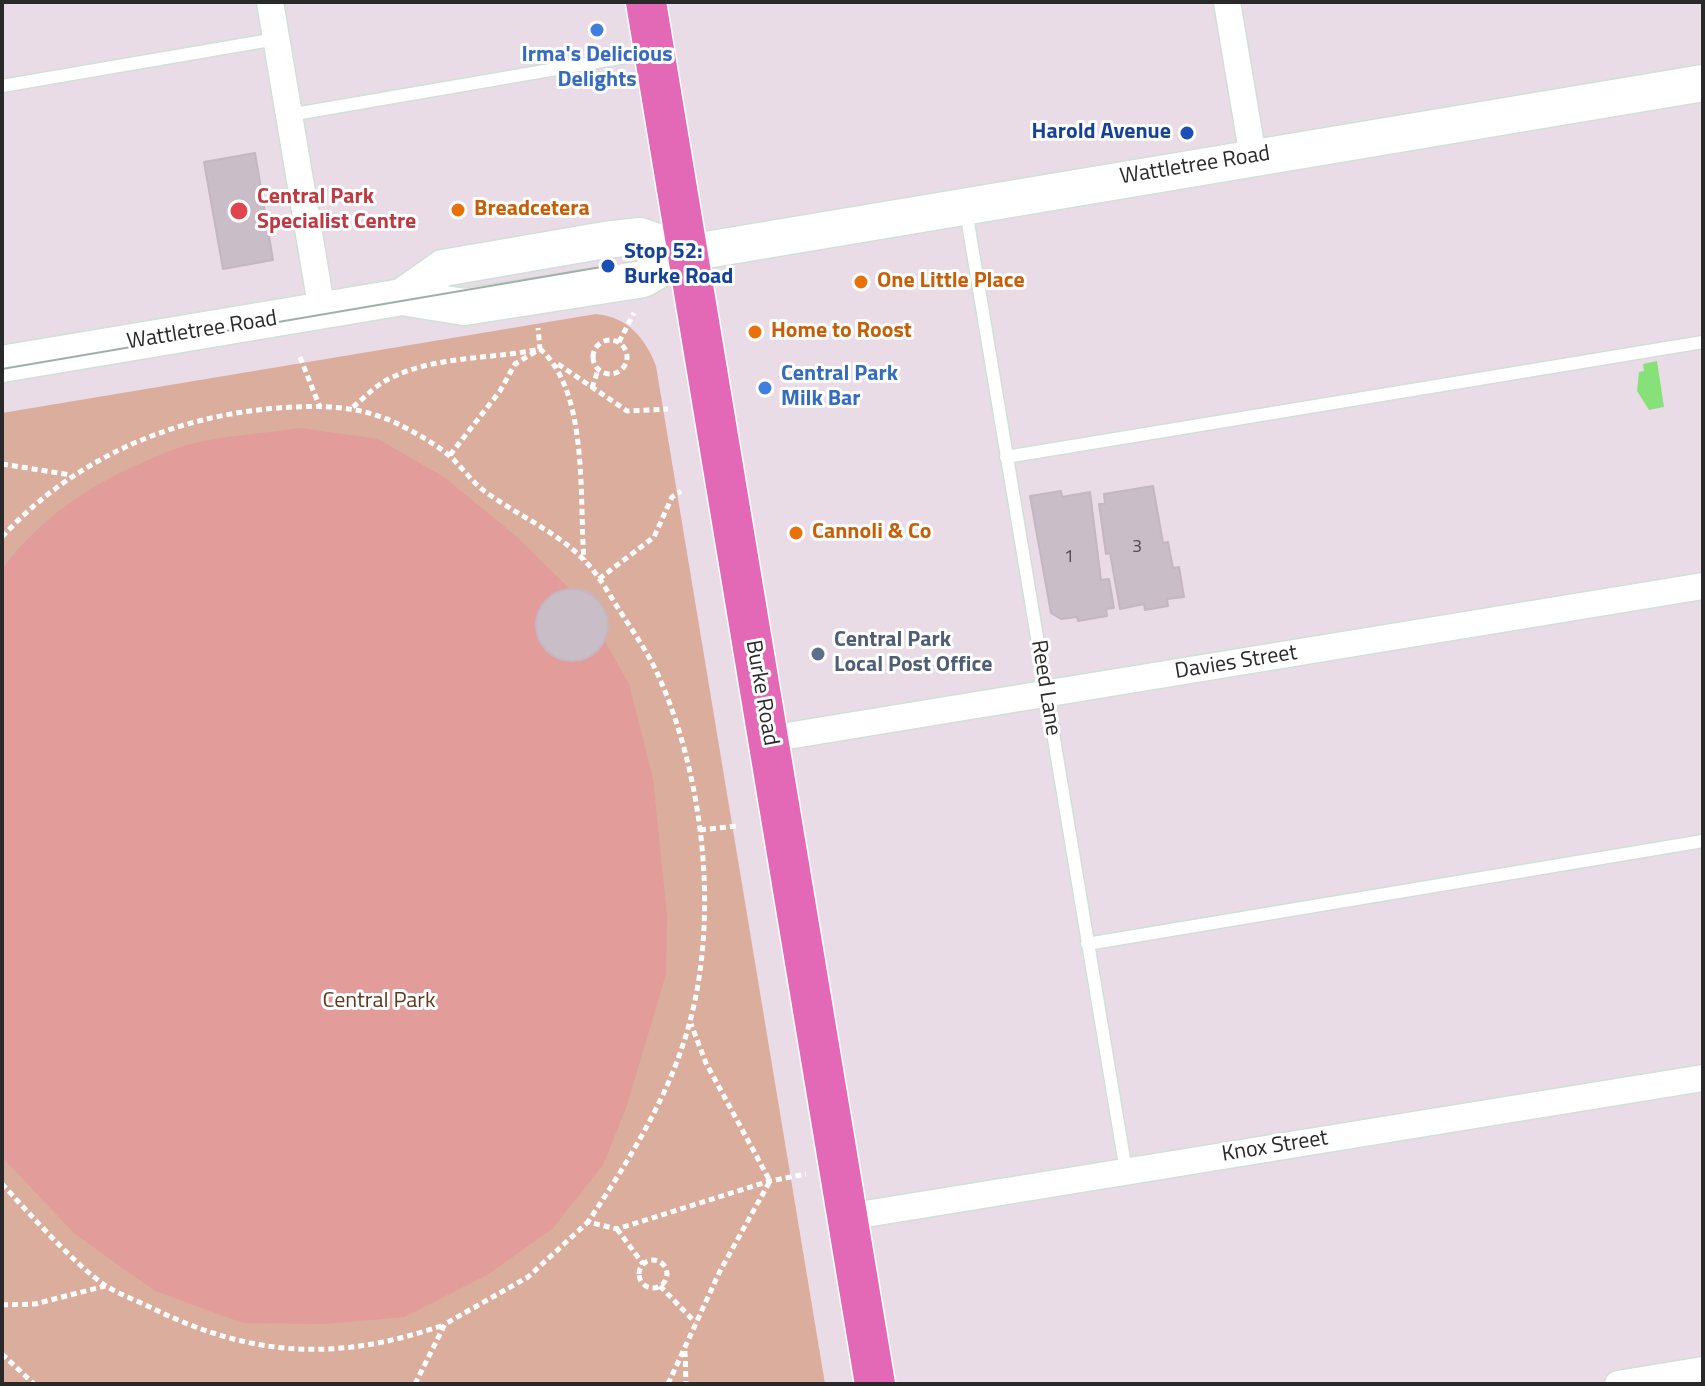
<!DOCTYPE html>
<style>
body{margin:0}
#map{position:relative;width:1705px;height:1386px;overflow:hidden;background:#eadce7;font-family:"Titillium Web",sans-serif}
canvas{display:block}
.frame{position:absolute;inset:0;border:4px solid #292929;pointer-events:none}
</style>
<div id="map">
<canvas width="1705" height="1386"></canvas>
<div class="frame"></div>
</div>
<script>
const context = document.querySelector('canvas').getContext('2d');
context.lineJoin = 'round';
function fill(path, color) {
  context.fillStyle = color;
  context.fill(path, 'evenodd');
}
function strokePath(path, color, width, dash) {
  context.strokeStyle = color;
  context.lineWidth = width;
  context.lineCap = dash ? 'butt' : 'round';
  context.setLineDash(dash || []);
  context.stroke(path);
}
function label(font, color, halo, rows, align = 'center') {
  context.font = font + ' "Titillium Web",sans-serif';
  context.lineWidth = 6;
  context.setLineDash([]);
  context.textBaseline = 'middle';
  context.strokeStyle = halo;
  context.fillStyle = color;
  for (const [text, x, y, turn = 0] of rows) {
    context.save();
    context.translate(x, y);
    context.rotate((+turn || 0) * Math.PI / 180);
    context.textAlign = isNaN(turn) ? turn : align;
    if (halo) context.strokeText(text, 0, 0);
    context.fillText(text, 0, 0);
    context.restore();
  }
}
const green = new Path2D(`
 M 596,314 C 628,317 645,338 656,366 L 825,1384 L 2,1384 L 2,413 Z`);
const pitch = new Path2D(`
 M 300,428 L 378,439 L 444,477 L 517,537 L 582,601 L 629,684 L 653,779 L 667,915 L 666,974 L 627,1105 L 603,1165 L 552,1229 L 487,1275 L 404,1317 L 324,1324 L 243,1323 L 155,1291 L 75,1234 L 2,1157 L 2,570 C 44,510 110,473 178,448 C 209,436 265,434 300,428 Z`);
const water = new Path2D(`
 M 1657,361 L 1664,407 L 1649,410 L 1637,391 L 1639,372 L 1644,371 L 1643,364 Z`);
const building = new Path2D(`
 M 255,153 L 273,260 L 223,269 L 204,162 Z
 M 1153,486 L 1163,543 L 1168,542 L 1173,568 L 1179,567 L 1184,597 L 1167,599 L 1168,606 L 1145,610 L 1144,604 L 1120,609 L 1110,553 L 1106,554 L 1099,504 L 1105,504 L 1104,494 Z
 M 1061,491 L 1062,497 L 1090,492 L 1101,580 L 1109,579 L 1114,608 L 1106,609 L 1107,616 L 1078,621 L 1077,617 L 1061,619 L 1051,613 L 1030,496 Z
 M536 625a36 36 0 1 1 72 0a36 36 0 1 1-72 0Z`);
const path = new Path2D(`
 M593 357a17 17 0 1 1 34 0a17 17 0 1 1-34 0Z
 M 619,342 L 634,313
 M 300,357 L 319,405
 M 558,364 L 627,411 L 668,409
 M 592,388 L 598,370
 M 353,407 C 364,398 375,386 387,380 C 433,355 490,360 540,349 C 589,391 579,499 584,560
 M 450,455 L 500,391 L 515,364 L 540,349 L 538,328
 M 2,464 L 71,475
 M 2,537 C 74,458 174,416 278,408 C 319,405 356,405 394,422 C 413,431 438,445 453,459 C 464,470 474,484 487,493 C 519,516 557,532 584,560 C 599,575 609,594 620,611 C 634,633 649,654 659,677 C 704,779 719,917 689,1025 C 669,1097 629,1160 588,1222
 M 599,579 L 654,537 L 672,497 L 681,491
 M 700,830 L 737,826
 M 2,1184 C 29,1213 74,1264 106,1286 C 121,1295 140,1302 156,1310 C 256,1358 339,1361 444,1325
 M 617,1229 L 643,1264
 M639 1274a14 14 0 1 1 28 0a14 14 0 1 1-28 0Z
 M 660,1286 L 695,1322
 M 2,1305 L 35,1304 L 105,1286
 M 685,1351 L 686,1384
 M 2,1354 L 34,1384
 M 415,1384 L 445,1324 L 528,1277 L 588,1222 L 617,1229 L 770,1181 L 806,1174
 M 668,1384 L 720,1271 L 770,1181 L 706,1063 L 691,1024`);
const service = new Path2D(`
 M 2,86 L 276,39
 M 289,115 L 649,53
 M 966,211 L 1126,1171
 M 1006,457 L 1703,342
 M 1087,944 L 1703,841`);
const minor = new Path2D(`
 M 270,2 L 322,311
 M 1227,2 L 1253,157
 M 769,739 L 1703,586
 M 847,1217 L 1703,1078
 M 1618,1384 L 1703,1370`);
const secondary = new Path2D(`
 M 402,297 L 443,268 L 605,240 L 640,236 L 688,253
 M 2,364 L 402,297 L 464,307 L 625,282 L 643,279 L 688,253 L 1703,83`);
const primary = new Path2D(`
 M 646,2 L 875,1384`);
const tram = new Path2D(`
 M 2,369 L 613,265`);
const markers = [
 [597,30,8,"#3f7fe0"],
 [1187,133,8,"#1a4fb4"],
 [458,210,8,"#e8710a"],
 [239,211,10,"#e0444e"],
 [608,266,8,"#1a4fb4"],
 [861,282,8,"#e8710a"],
 [755,332,8,"#e8710a"],
 [765,388,8,"#3f7fe0"],
 [796,533,8,"#e8710a"],
 [818,654,8,"#5c6f8a"]
];
const numberNames = [
 ["3",1137,548],
 ["1",1069,558]
];
const shopNames = [
 ["Irma's Delicious",597,56],
 ["Delights",597,81],
 ["Central Park",781,375,"left"],
 ["Milk Bar",781,400,"left"]
];
const transitNames = [
 ["Harold Avenue",1171,133],
 ["Stop 52:",624,253,"left"],
 ["Burke Road",624,278,"left"]
];
const streetNames = [
 ["Wattletree Road",1195,166,-9],
 ["Wattletree Road",202,331,-9],
 ["Davies Street",1236,663,-9],
 ["Reed Lane",1045,688,81],
 ["Burke Road",761,693,80],
 ["Knox Street",1275,1147,-9]
];
const healthNames = [
 ["Central Park",257,198],
 ["Specialist Centre",257,223]
];
const foodNames = [
 ["Breadcetera",474,210],
 ["One Little Place",877,282],
 ["Home to Roost",771,332],
 ["Cannoli & Co",812,533]
];
const serviceNames = [
 ["Central Park",834,641],
 ["Local Post Office",834,666]
];
const parkNames = [
 ["Central Park",379,1002]
];
fill(green, '#dbad9d');
fill(pitch, '#e29c9a');
fill(water, '#86e278');
fill(building, '#c9bdc7');
strokePath(building, '#c5b6c1', 2);
strokePath(service, '#d1e0d7', 15);
strokePath(minor, '#d1e0d7', 29);
strokePath(secondary, '#d1e0d7', 39);
strokePath(primary, '#fff', 43);
strokePath(path, '#fff', 5, [6, 4]);
strokePath(service, '#fff', 12);
strokePath(minor, '#fff', 26);
strokePath(secondary, '#fff', 36);
strokePath(primary, '#e368b5', 40);
strokePath(tram, '#9fb1a7', 2);
for (const [x, y, r, color] of markers) {
  const dot = new Path2D();
  dot.arc(x, y, r, 0, 2 * Math.PI);
  context.fillStyle = color;
  context.fill(dot);
  strokePath(dot, '#fff', 3);
}
label('18px', '#514e50', null, numberNames);
label('bold 22px', '#366cbe', '#fff', shopNames);
label('bold 22px', '#164399', '#fff', transitNames, 'right');
label('22px', '#292929', '#fff', streetNames);
label('bold 22px', '#be3a42', '#fff', healthNames, 'left');
label('bold 22px', '#c56008', '#fff', foodNames, 'left');
label('bold 22px', '#4e5e75', '#fff', serviceNames, 'left');
label('22px', '#5e3920', '#fff', parkNames);
</script>
